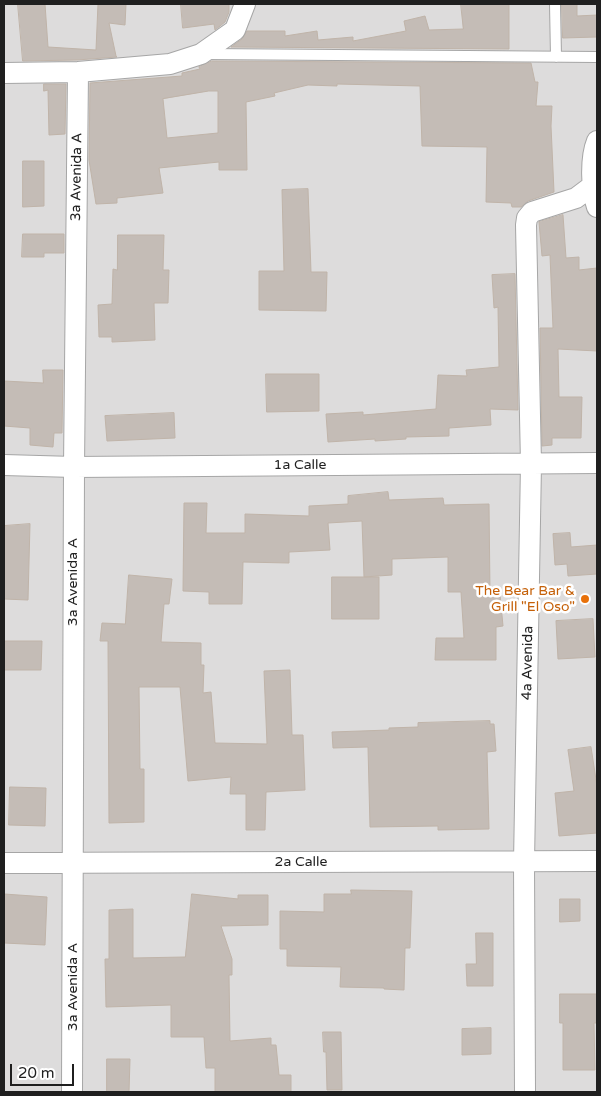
<!DOCTYPE html>
<style>
body{margin:0}
#map{position:relative;width:601px;height:1096px;overflow:hidden;background:#f0ede6;font-family:"Varela Round",sans-serif}
canvas{display:block}
.frame{position:absolute;inset:0;border:5px solid #1f1f1f;pointer-events:none}
.scale{position:absolute;left:10px;top:1064px;width:64px;height:22px;box-sizing:border-box;border:2px solid #1f1f1f;border-top:0;padding-left:6px;font-size:15px;line-height:18px;white-space:nowrap;color:#1f1f1f;-webkit-text-stroke:4px #fff;paint-order:stroke}
</style>
<div id="map">
<canvas width="601" height="1096"></canvas>
<div class="frame"></div>
<div class="scale">20 m</div>
</div>
<script>
const context = document.querySelector('canvas').getContext('2d');
context.lineJoin = 'round';
function fill(path, color) {
  context.fillStyle = color;
  context.fill(path, 'evenodd');
}
function strokePath(path, color, width, dash) {
  context.strokeStyle = color;
  context.lineWidth = width;
  context.lineCap = dash ? 'butt' : 'round';
  context.setLineDash(dash || []);
  context.stroke(path);
}
function label(font, color, halo, rows, align = 'center') {
  context.font = font + ' "Varela Round",sans-serif';
  context.lineWidth = 5;
  context.setLineDash([]);
  context.textBaseline = 'middle';
  context.strokeStyle = halo;
  context.fillStyle = color;
  for (const [text, x, y, turn = 0] of rows) {
    context.save();
    context.translate(x, y);
    context.rotate((+turn || 0) * Math.PI / 180);
    context.textAlign = isNaN(turn) ? turn : align;
    if (halo) context.strokeText(text, 0, 0);
    context.fillText(text, 0, 0);
    context.restore();
  }
}
const residential = new Path2D(`
 M 4,4 L 597,4 L 597,1092 L 4,1092 Z`);
const building = new Path2D(`
 M 18,4 L 45,4 L 48,47 L 96,50 L 98,4 L 126,4 L 125,25 L 109,23 L 116,56 L 117,57 L 77,60 L 23,61 Z
 M 181,4 L 229,4 L 229,12 L 225,22 L 215,30 L 214,24 L 183,28 Z
 M 461,4 L 509,4 L 509,49 L 231,47 L 242,39 L 247,31 L 285,31 L 285,36 L 317,31 L 318,40 L 353,37 L 353,41 L 406,31 L 404,21 L 425,16 L 429,30 L 463,29 Z
 M 562,4 L 577,4 L 577,16 L 597,15 L 597,37 L 563,38 Z
 M 212,61 L 531,63 L 535,82 L 538,82 L 536,106 L 552,106 L 551,126 L 554,192 L 528,201 L 521,207 L 512,207 L 511,203 L 486,202 L 487,147 L 422,146 L 420,86 L 337,84 L 337,86 L 308,85 L 274,93 L 275,96 L 246,102 L 247,170 L 219,170 L 219,162 L 159,168 L 163,193 L 117,198 L 117,203 L 96,204 L 89,160 L 90,83 L 182,76 L 182,73 L 200,69 L 199,67 ZM 209,91 L 218,91 L 218,133 L 167,138 L 163,99 Z
 M 44,84 L 66,84 L 65,134 L 49,135 L 48,90 L 44,91 Z
 M 23,161 L 44,161 L 44,206 L 23,207 Z
 M 308,189 L 311,272 L 327,272 L 326,311 L 259,310 L 259,271 L 284,271 L 282,190 Z
 M 563,215 L 566,258 L 579,257 L 579,270 L 597,268 L 597,351 L 558,349 L 559,397 L 582,397 L 581,438 L 552,438 L 552,445 L 542,446 L 540,328 L 553,328 L 550,255 L 542,256 L 539,222 Z
 M 23,234 L 64,234 L 64,253 L 44,253 L 44,257 L 22,257 Z
 M 118,235 L 164,235 L 163,270 L 169,270 L 168,303 L 154,303 L 155,340 L 112,342 L 112,337 L 99,337 L 98,305 L 112,304 L 113,269 L 117,270 Z
 M 515,274 L 518,410 L 490,409 L 491,425 L 449,428 L 449,436 L 406,437 L 406,439 L 375,441 L 375,439 L 328,442 L 326,414 L 363,412 L 363,415 L 436,409 L 438,375 L 467,376 L 466,370 L 499,367 L 498,307 L 494,308 L 492,275 Z
 M 43,370 L 63,370 L 62,433 L 54,433 L 53,447 L 30,445 L 30,428 L 4,426 L 4,381 L 43,383 Z
 M 266,374 L 319,374 L 319,411 L 267,412 Z
 M 174,413 L 175,438 L 107,441 L 105,416 Z
 M 388,492 L 389,500 L 443,498 L 444,505 L 489,504 L 490,594 L 500,594 L 503,626 L 496,627 L 496,660 L 435,660 L 436,638 L 464,638 L 461,592 L 448,592 L 448,557 L 392,559 L 392,575 L 364,577 L 362,521 L 328,523 L 330,550 L 289,552 L 289,563 L 243,562 L 242,604 L 209,604 L 209,592 L 183,591 L 184,503 L 207,503 L 206,533 L 245,533 L 245,514 L 309,516 L 309,506 L 348,504 L 348,496 Z
 M 30,524 L 28,600 L 4,599 L 4,526 Z
 M 570,533 L 571,547 L 597,545 L 597,574 L 568,576 L 567,564 L 555,565 L 553,534 Z
 M 129,575 L 172,579 L 169,604 L 164,604 L 161,642 L 201,643 L 201,665 L 204,665 L 203,693 L 211,692 L 215,743 L 267,744 L 264,671 L 290,670 L 292,735 L 303,735 L 305,790 L 266,792 L 265,830 L 246,830 L 246,794 L 230,794 L 231,777 L 188,781 L 180,687 L 139,687 L 140,769 L 144,769 L 144,822 L 109,823 L 108,641 L 100,641 L 102,623 L 125,624 Z
 M 332,577 L 379,577 L 379,619 L 332,619 Z
 M 593,619 L 595,657 L 558,659 L 556,621 Z
 M 4,641 L 42,641 L 41,670 L 4,670 Z
 M 490,721 L 490,724 L 494,724 L 496,751 L 487,752 L 489,829 L 438,830 L 438,826 L 370,827 L 368,747 L 333,748 L 332,732 L 389,730 L 389,728 L 418,727 L 418,723 Z
 M 591,747 L 597,786 L 597,833 L 559,836 L 555,793 L 574,791 L 568,750 Z
 M 10,787 L 46,788 L 45,826 L 9,825 Z
 M 351,890 L 412,891 L 410,948 L 405,948 L 404,990 L 384,989 L 384,988 L 340,987 L 341,967 L 287,966 L 287,949 L 280,949 L 280,911 L 324,912 L 324,894 L 351,894 Z
 M 4,894 L 47,897 L 45,945 L 4,943 Z
 M 192,894 L 238,899 L 238,895 L 268,895 L 268,925 L 221,926 L 232,959 L 232,975 L 229,975 L 230,1041 L 271,1038 L 271,1045 L 276,1045 L 279,1075 L 291,1075 L 291,1092 L 215,1092 L 215,1068 L 206,1068 L 204,1037 L 171,1037 L 171,1005 L 106,1007 L 105,959 L 109,959 L 109,910 L 133,909 L 133,958 L 185,957 Z
 M 560,899 L 580,899 L 580,921 L 560,922 Z
 M 476,933 L 493,933 L 493,986 L 467,986 L 466,964 L 476,964 Z
 M 560,994 L 597,994 L 597,1023 L 594,1023 L 595,1070 L 563,1070 L 563,1023 L 560,1023 Z
 M 491,1028 L 491,1054 L 462,1055 L 462,1029 Z
 M 323,1032 L 341,1032 L 342,1090 L 327,1090 L 326,1052 L 324,1052 Z
 M 107,1059 L 130,1059 L 129,1092 L 107,1092 Z`);
const service = new Path2D(`
 M 555,4 L 556,57
 M 205,54 L 597,57`);
const minor = new Path2D(`
 M 4,73 L 78,72 L 170,64 L 201,54 L 235,30 L 245,4
 M 597,141 C 590,158 591,190 597,207
 M 4,465 L 74,467 L 597,463
 M 4,863 L 597,861
 M 72,1092 L 74,467 L 78,72
 M 525,1092 L 524,862 L 531,464 L 526,225 L 527,218 L 532,212 L 576,198 L 592,186`);
const markers = [
 [585,599,5,"#e8710a"]
];
const streetNames = [
 ["3a Avenida A",77,177,-89],
 ["1a Calle",300,465],
 ["3a Avenida A",73,582,-90],
 ["4a Avenida",528,663,-89],
 ["2a Calle",301,862],
 ["3a Avenida A",73,987,-90]
];
const foodNames = [
 ["The Bear Bar &",575,591],
 ["Grill \"El Oso\"",575,607]
];
fill(residential, '#dddcdc');
fill(building, '#c4bcb6');
strokePath(building, '#c0b4a9', 1);
strokePath(service, '#a6a6a6', 12);
strokePath(minor, '#a6a6a6', 22);
strokePath(service, '#fff', 10);
strokePath(minor, '#fff', 20);
for (const [x, y, r, color] of markers) {
  const dot = new Path2D();
  dot.arc(x, y, r, 0, 2 * Math.PI);
  context.fillStyle = color;
  context.fill(dot);
  strokePath(dot, '#fff', 2);
}
label('14px', '#1f1f1f', '#fff', streetNames);
label('14px', '#c56008', '#fff', foodNames, 'right');
</script>
